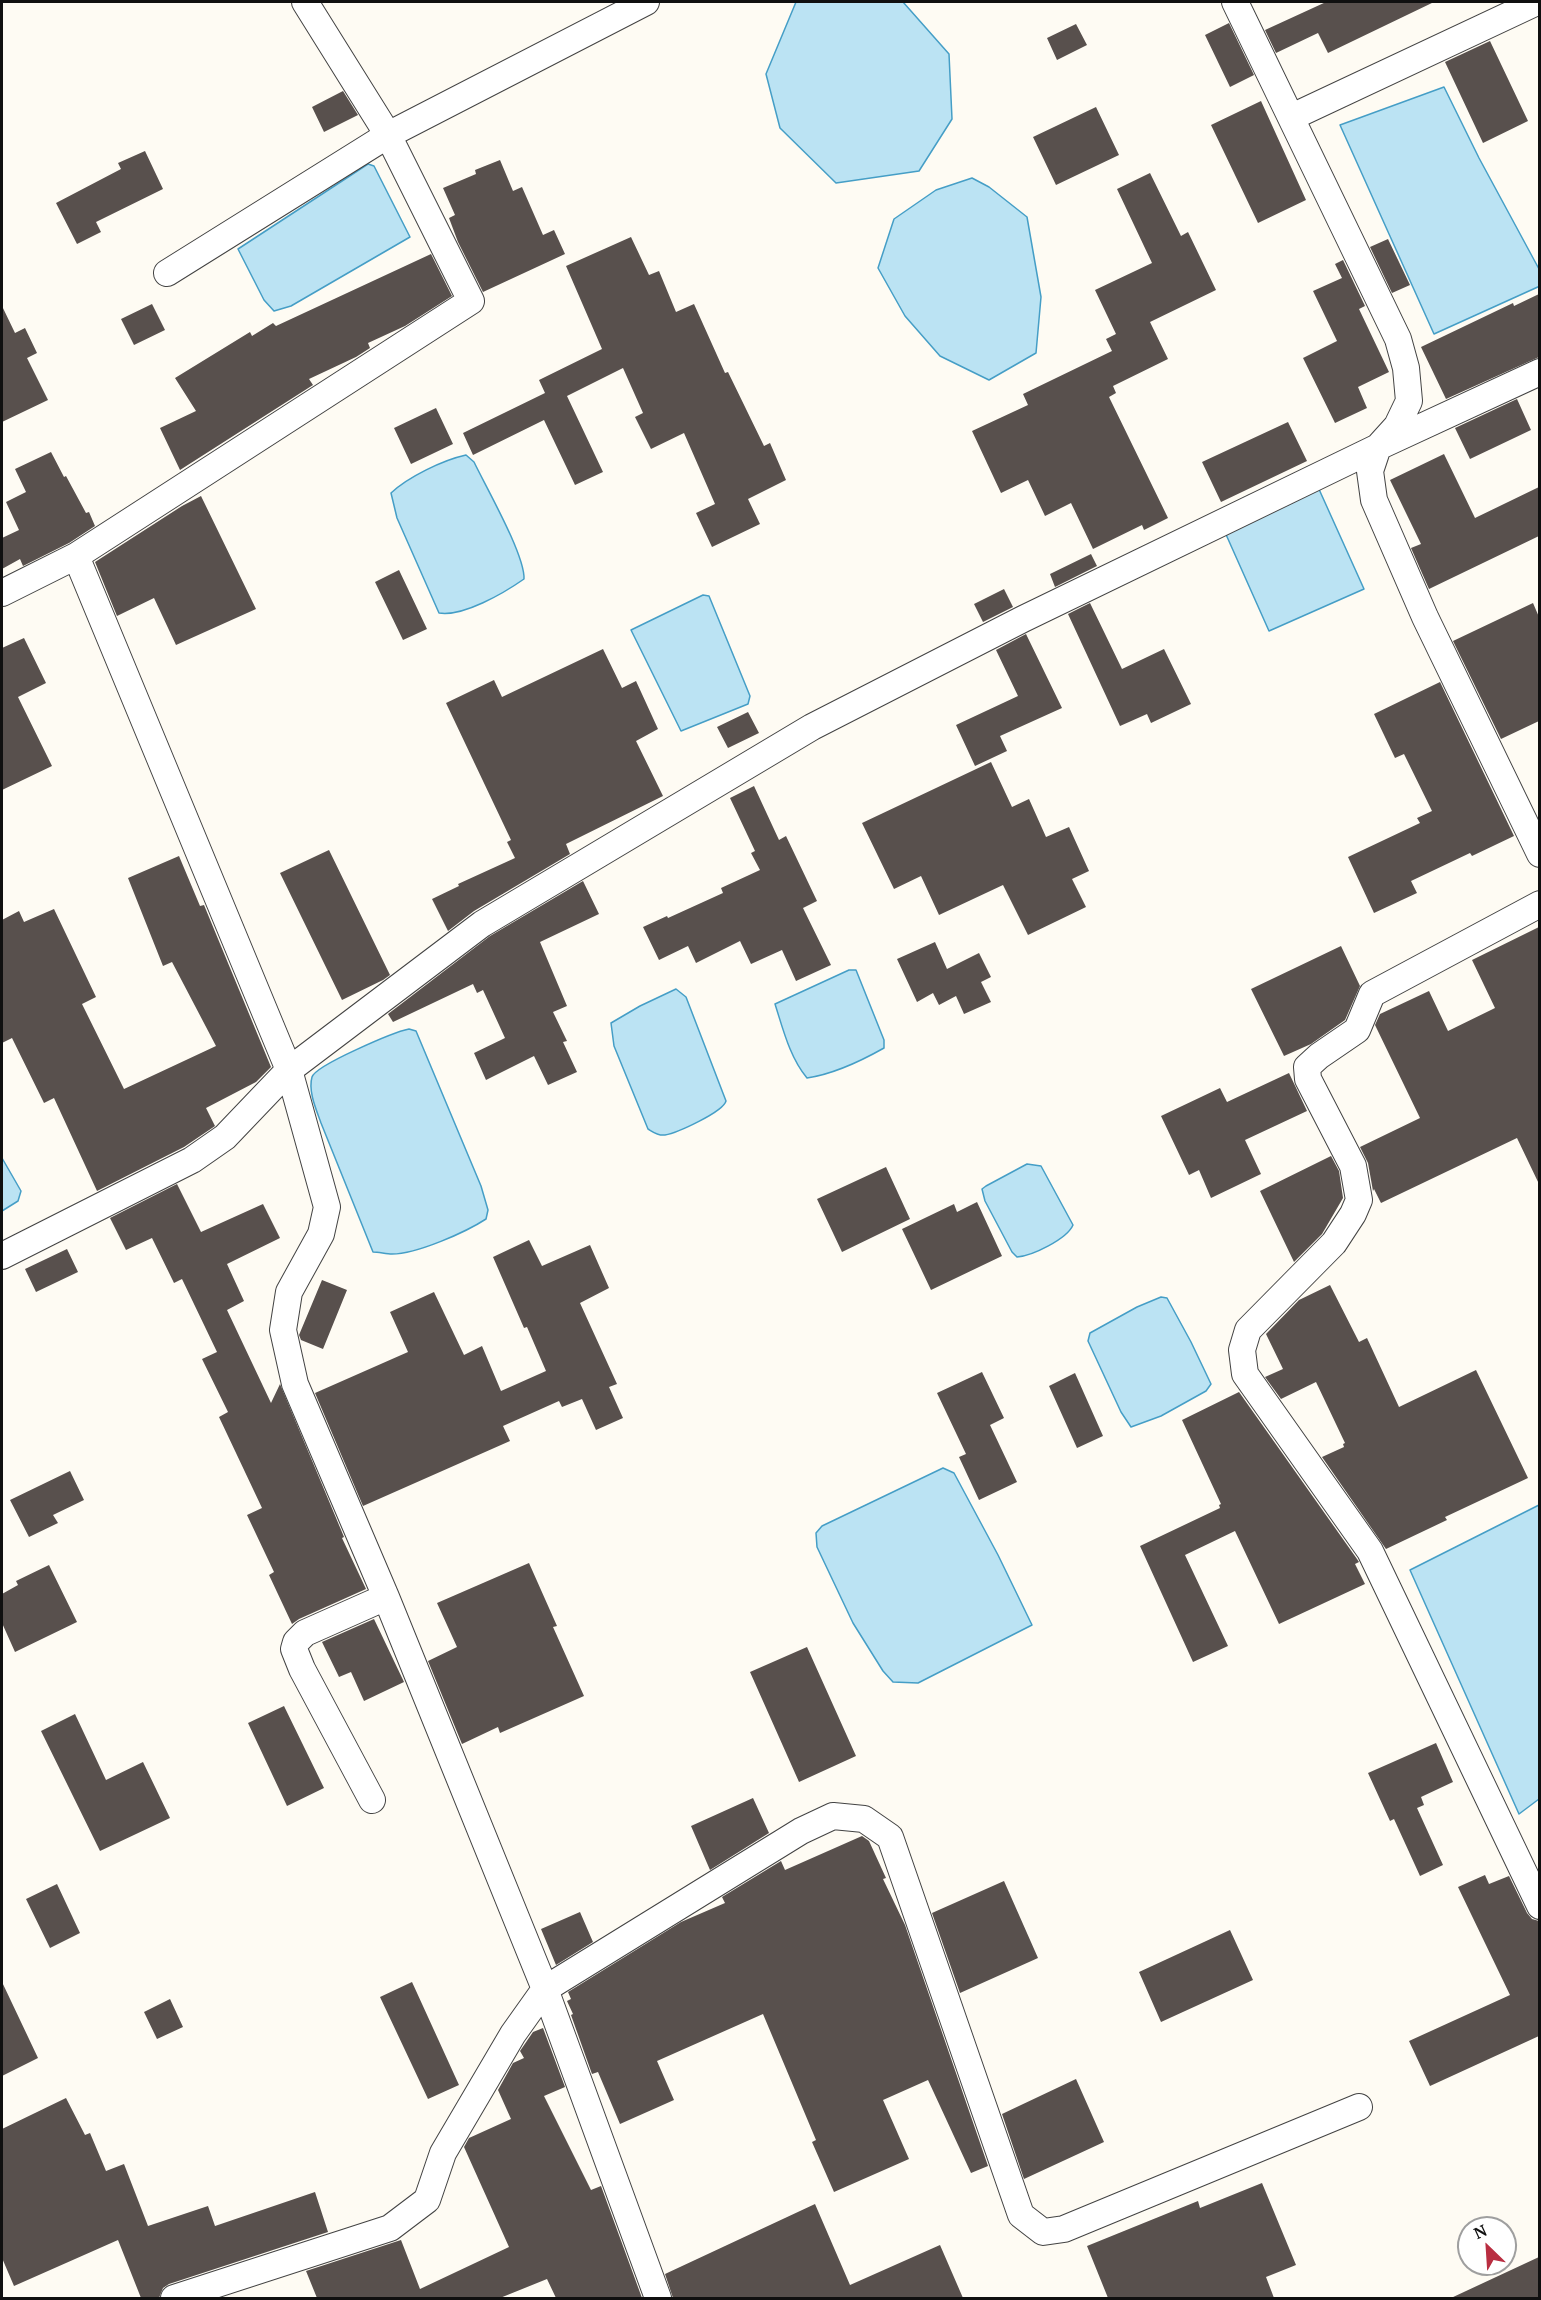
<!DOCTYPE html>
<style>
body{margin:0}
#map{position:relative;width:1541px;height:2300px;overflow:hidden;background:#fefbf3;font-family:"PT Serif",serif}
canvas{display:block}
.frame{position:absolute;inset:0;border:3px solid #101010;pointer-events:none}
.north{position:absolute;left:1457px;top:2216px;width:60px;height:60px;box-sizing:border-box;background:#fff;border:2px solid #9f9f9f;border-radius:50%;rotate:335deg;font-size:16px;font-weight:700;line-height:24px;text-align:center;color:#101010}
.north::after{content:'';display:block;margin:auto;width:21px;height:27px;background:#b92e41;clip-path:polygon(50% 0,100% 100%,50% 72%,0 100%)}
</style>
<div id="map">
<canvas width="1541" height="2300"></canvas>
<div class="frame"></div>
<div class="north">N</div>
</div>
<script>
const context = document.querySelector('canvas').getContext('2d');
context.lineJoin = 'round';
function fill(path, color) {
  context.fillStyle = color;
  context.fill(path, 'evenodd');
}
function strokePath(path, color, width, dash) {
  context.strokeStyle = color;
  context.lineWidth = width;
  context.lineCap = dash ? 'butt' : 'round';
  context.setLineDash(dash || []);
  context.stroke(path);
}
const water = new Path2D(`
 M 796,2 L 903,2 L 949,54 L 952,119 L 919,171 L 836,183 L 780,128 L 766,74 Z
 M 1444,87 L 1479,158 L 1539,269 L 1540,286 L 1434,334 L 1340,125 Z
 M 368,164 L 374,166 L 410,237 L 291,306 L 274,311 L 264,300 L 238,249 Z
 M 972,178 L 989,187 L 1027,217 L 1041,297 L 1036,353 L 989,380 L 940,356 L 905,316 L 878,268 L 894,219 L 936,190 Z
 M 466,455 L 474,462 C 486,487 525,555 524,579 C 504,593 463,617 439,613 L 397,518 L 391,493 C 408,477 443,460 466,455 Z
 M 1318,487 L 1364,589 L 1269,631 L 1224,530 Z
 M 703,595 L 709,596 L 750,696 L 748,704 L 681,731 L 631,630 Z
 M 849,970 L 856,970 L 884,1040 L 884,1048 C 861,1061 834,1074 807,1078 C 790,1058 783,1029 775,1004 Z
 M 676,989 L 686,997 L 726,1101 C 723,1112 677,1133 665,1135 C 658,1136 653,1132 648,1129 L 614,1046 L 611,1023 L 640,1006 Z
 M 409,1029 L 416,1031 L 481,1186 L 488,1210 L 486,1219 C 466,1232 417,1254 392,1254 C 386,1254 379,1252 373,1252 L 321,1123 C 316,1109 308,1091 312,1077 C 316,1065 394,1032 409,1029 Z
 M 2,1158 L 21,1191 L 18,1201 L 2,1211 Z
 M 1027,1164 L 1041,1166 L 1073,1225 C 1067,1239 1032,1256 1017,1257 L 1012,1252 L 985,1201 L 982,1189 L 986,1186 Z
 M 1161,1297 L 1167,1298 L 1191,1342 L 1211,1384 L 1206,1391 L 1161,1416 L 1131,1427 L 1121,1412 L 1088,1341 L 1090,1333 L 1137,1307 Z
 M 943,1468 L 954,1473 L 998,1555 L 1032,1625 L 918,1683 L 893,1682 L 883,1671 L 853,1623 L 817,1547 L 816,1533 L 822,1526 Z
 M 1539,1505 L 1539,1799 L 1519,1814 L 1410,1570 Z`);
const building = new Path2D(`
 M 1326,2 L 1434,2 L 1328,53 L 1318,33 L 1276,53 L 1265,30 Z
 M 1229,23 L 1254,75 L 1230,87 L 1205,35 Z
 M 1076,24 L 1087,45 L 1057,60 L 1047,38 Z
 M 1490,41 L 1528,121 L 1483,143 L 1445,62 Z
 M 343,91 L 358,115 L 324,132 L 312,107 Z
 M 1261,101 L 1306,200 L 1258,223 L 1211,125 Z
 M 1096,107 L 1119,155 L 1056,185 L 1033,137 Z
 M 145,151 L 163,189 L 96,222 L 101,232 L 77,244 L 56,203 L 121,169 L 118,163 Z
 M 500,160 L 513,191 L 522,187 L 543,235 L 554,230 L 565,254 L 483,292 L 458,242 L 449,218 L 455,215 L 443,188 L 476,174 L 475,170 Z
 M 1150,173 L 1181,236 L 1188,232 L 1216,290 L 1150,322 L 1168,359 L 1113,386 L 1116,393 L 1109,397 L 1168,518 L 1144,530 L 1142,525 L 1093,549 L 1071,503 L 1045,516 L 1028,480 L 1001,493 L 972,431 L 1028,405 L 1023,394 L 1112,351 L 1106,339 L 1116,334 L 1095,290 L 1152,263 L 1117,189 Z
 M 631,237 L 649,275 L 659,271 L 676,312 L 694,304 L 725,373 L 728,372 L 764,446 L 770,443 L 786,480 L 748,499 L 760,524 L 712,547 L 696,513 L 715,504 L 684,433 L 651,449 L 635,417 L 643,413 L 623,368 L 567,396 L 603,472 L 575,485 L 544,420 L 473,455 L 463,433 L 545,393 L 539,380 L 602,349 L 566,266 Z
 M 1388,239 L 1410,285 L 1392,293 L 1370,247 Z
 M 431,254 L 452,296 L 405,326 L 368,343 L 370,348 L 356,357 L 309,379 L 313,385 L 180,470 L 160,428 L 196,411 L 175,378 L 250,332 L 252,336 L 273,323 L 276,326 Z
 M 1343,260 L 1365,306 L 1359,309 L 1389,372 L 1358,387 L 1367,408 L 1335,423 L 1303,358 L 1337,341 L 1313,291 L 1342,278 L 1335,264 Z
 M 1539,294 L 1539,357 L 1446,399 L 1421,347 L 1513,303 L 1514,306 Z
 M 152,304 L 165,330 L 134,345 L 121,319 Z
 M 2,306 L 15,333 L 25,328 L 37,353 L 27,358 L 48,400 L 2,422 Z
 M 1517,399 L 1531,430 L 1470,459 L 1455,428 Z
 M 436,408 L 453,444 L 411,464 L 394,428 Z
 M 1288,422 L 1307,461 L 1221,502 L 1202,462 Z
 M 51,452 L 64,477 L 66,476 L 86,513 L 89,512 L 95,526 L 69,543 L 23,566 L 20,559 L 2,569 L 2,538 L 19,530 L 6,502 L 26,492 L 15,469 Z
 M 1444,454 L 1475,518 L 1539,487 L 1539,536 L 1429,589 L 1411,548 L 1421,544 L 1390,480 Z
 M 201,496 L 256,609 L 176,645 L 154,598 L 117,616 L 95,562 L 182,506 Z
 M 1091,554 L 1097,566 L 1055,587 L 1050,574 Z
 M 399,570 L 427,629 L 403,640 L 375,582 Z
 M 1004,589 L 1013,607 L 983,622 L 974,604 Z
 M 1090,603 L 1122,669 L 1164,649 L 1191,704 L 1151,723 L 1147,714 L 1120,726 L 1068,614 Z
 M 1533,603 L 1539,617 L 1539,721 L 1501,739 L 1453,641 Z
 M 1026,634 L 1062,708 L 1000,736 L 1007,751 L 975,766 L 956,725 L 1018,696 L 996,650 Z
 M 24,638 L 46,683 L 18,697 L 52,766 L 2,790 L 2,648 Z
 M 603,649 L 622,688 L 636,681 L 658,729 L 636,741 L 663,796 L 566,844 L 570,854 L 474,911 L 448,931 L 432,899 L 459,886 L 458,884 L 515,858 L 507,842 L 511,840 L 446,703 L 494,680 L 502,697 Z
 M 1440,682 L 1514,836 L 1472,856 L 1470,853 L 1411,881 L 1417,893 L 1374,913 L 1348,857 L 1420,823 L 1417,818 L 1432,811 L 1404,754 L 1395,758 L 1374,714 Z
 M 748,712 L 759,733 L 728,748 L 717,727 Z
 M 991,762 L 1012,807 L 1029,799 L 1046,837 L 1069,827 L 1089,871 L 1072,879 L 1086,907 L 1028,935 L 1003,885 L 939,915 L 921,876 L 894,889 L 862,823 Z
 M 754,786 L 779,840 L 786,836 L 817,901 L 803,908 L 831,965 L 796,981 L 782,950 L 751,964 L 740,941 L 696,963 L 688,946 L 659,960 L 643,927 L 667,916 L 668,918 L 723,893 L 721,888 L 760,870 L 751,853 L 755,851 L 730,798 Z
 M 329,850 L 390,975 L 383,980 L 342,1000 L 280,873 Z
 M 179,856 L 200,906 L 204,905 L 271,1067 L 256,1082 L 206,1108 L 215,1126 L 184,1147 L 97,1191 L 54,1098 L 44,1103 L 12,1038 L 2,1043 L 2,920 L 19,911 L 24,922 L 54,909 L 96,997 L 82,1004 L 124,1089 L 216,1046 L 172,962 L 163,966 L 128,878 Z
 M 583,881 L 599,914 L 540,942 L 567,1006 L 553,1012 L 567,1041 L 563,1042 L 577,1072 L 548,1085 L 534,1056 L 486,1080 L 474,1053 L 505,1038 L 483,990 L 477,993 L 473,984 L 393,1022 L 388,1014 L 490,936 Z
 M 1539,927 L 1539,1184 L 1517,1138 L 1381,1203 L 1374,1189 L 1373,1191 L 1368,1163 L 1360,1147 L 1420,1118 L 1375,1025 L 1380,1014 L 1429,991 L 1448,1031 L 1495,1008 L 1472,960 Z
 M 935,942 L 947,969 L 979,953 L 991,977 L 981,982 L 991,1002 L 964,1014 L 956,996 L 939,1005 L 933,993 L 917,1002 L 897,959 Z
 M 1341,946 L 1360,986 L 1345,1020 L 1311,1044 L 1284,1056 L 1251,989 Z
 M 1289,1073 L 1307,1111 L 1245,1140 L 1261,1174 L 1211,1198 L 1199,1170 L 1189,1175 L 1161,1116 L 1220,1088 L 1227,1102 Z
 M 1331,1156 L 1339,1171 L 1343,1198 L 1322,1234 L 1294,1262 L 1260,1191 Z
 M 886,1167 L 910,1219 L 842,1252 L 817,1199 Z
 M 177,1184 L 201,1232 L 263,1204 L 280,1238 L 227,1264 L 244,1301 L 227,1310 L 271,1403 L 280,1384 L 344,1537 L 342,1538 L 366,1589 L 299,1619 L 292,1624 L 269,1575 L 274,1572 L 247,1515 L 262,1508 L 219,1417 L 228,1412 L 202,1359 L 217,1352 L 182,1279 L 174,1283 L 152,1238 L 126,1250 L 110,1218 Z
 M 977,1202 L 1002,1256 L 931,1290 L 902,1229 L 954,1204 L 957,1212 Z
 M 529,1240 L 542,1266 L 590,1245 L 609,1288 L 580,1303 L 617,1384 L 609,1387 L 623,1418 L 596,1430 L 582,1399 L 562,1407 L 559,1401 L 503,1426 L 510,1441 L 363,1506 L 315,1393 L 408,1352 L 390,1312 L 434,1292 L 464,1355 L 482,1346 L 501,1391 L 546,1371 L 527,1327 L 524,1328 L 493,1257 Z
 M 67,1249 L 78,1272 L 36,1292 L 25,1269 Z
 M 322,1280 L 347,1290 L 323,1349 L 301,1340 L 299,1335 Z
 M 1330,1285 L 1359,1342 L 1367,1338 L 1399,1407 L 1476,1370 L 1528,1478 L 1445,1517 L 1447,1520 L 1386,1549 L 1322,1457 L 1344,1447 L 1343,1444 L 1345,1443 L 1316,1382 L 1281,1399 L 1265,1377 L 1283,1369 L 1266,1334 L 1299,1300 Z
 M 982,1372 L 1004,1418 L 990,1425 L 1017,1482 L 979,1500 L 959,1457 L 966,1454 L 937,1393 Z
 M 1075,1373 L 1103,1436 L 1077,1448 L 1049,1386 Z
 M 1239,1392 L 1357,1559 L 1359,1562 L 1355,1564 L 1365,1584 L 1279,1624 L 1235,1531 L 1185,1555 L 1228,1646 L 1193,1662 L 1140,1546 L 1220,1508 L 1219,1505 L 1221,1504 L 1182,1420 Z
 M 70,1471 L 84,1500 L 53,1515 L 58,1523 L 29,1537 L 10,1500 Z
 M 529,1563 L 557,1626 L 553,1627 L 584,1696 L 500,1733 L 498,1727 L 462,1744 L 428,1661 L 457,1647 L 437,1603 Z
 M 49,1565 L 77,1622 L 15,1652 L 2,1623 L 2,1594 L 18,1585 L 16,1581 Z
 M 374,1619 L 404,1682 L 364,1701 L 351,1672 L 339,1677 L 322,1642 Z
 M 807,1647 L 856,1756 L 799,1782 L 750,1672 Z
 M 284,1706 L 324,1788 L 287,1806 L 248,1723 Z
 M 75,1714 L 106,1780 L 143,1762 L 170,1818 L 100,1851 L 41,1731 Z
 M 1436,1743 L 1453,1782 L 1421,1797 L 1424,1805 L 1417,1808 L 1443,1865 L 1420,1876 L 1394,1819 L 1390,1821 L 1368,1773 Z
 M 753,1798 L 769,1833 L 710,1870 L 691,1826 Z
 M 862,1836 L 869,1841 L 886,1878 L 883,1879 L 905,1925 L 988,2166 L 971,2173 L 928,2080 L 883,2100 L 909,2159 L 834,2192 L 812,2142 L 816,2140 L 763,2014 L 657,2061 L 674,2100 L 620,2124 L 598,2072 L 592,2074 L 571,2015 L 573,2014 L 567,2001 L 571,1999 L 568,1992 L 681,1922 L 725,1903 L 722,1897 L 781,1861 L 785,1870 Z
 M 1485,1875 L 1489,1884 L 1509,1876 L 1527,1913 L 1532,1919 L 1539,1921 L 1539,2036 L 1430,2086 L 1409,2041 L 1510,1995 L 1458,1887 Z
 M 1004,1881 L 1038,1958 L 960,1993 L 932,1913 Z
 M 57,1884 L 80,1933 L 50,1948 L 26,1899 Z
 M 580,1912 L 593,1942 L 556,1965 L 541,1929 Z
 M 1230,1930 L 1253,1980 L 1161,2022 L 1139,1972 Z
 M 2,1982 L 38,2058 L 2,2076 Z
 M 412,1982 L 459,2085 L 428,2099 L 380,1997 Z
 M 170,1999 L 183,2027 L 157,2039 L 144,2012 Z
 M 543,2028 L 565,2087 L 544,2096 L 591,2190 L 601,2186 L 642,2298 L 556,2298 L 547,2279 L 500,2298 L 317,2298 L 306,2271 L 401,2240 L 420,2289 L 509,2247 L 464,2147 L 469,2138 L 511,2119 L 498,2090 L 513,2063 L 524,2058 L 520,2051 L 533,2032 Z
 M 1076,2079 L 1104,2142 L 1024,2179 L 1002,2114 Z
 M 66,2098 L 85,2135 L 90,2133 L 106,2171 L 124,2164 L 148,2226 L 208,2206 L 215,2226 L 315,2192 L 328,2232 L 169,2284 L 163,2288 L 159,2298 L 141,2298 L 118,2240 L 14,2286 L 2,2258 L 2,2129 Z
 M 1262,2183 L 1296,2265 L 1266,2277 L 1274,2298 L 1108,2298 L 1087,2246 L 1198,2201 L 1200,2208 Z
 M 815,2204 L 850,2285 L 940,2245 L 963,2298 L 673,2298 L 665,2274 Z
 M 1539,2257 L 1539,2298 L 1451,2298 Z`);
const minor = new Path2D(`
 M 305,2 L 388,135 L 471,301 L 76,556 L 289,1070 L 327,1207 L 321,1234 L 289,1292 L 283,1330 L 295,1384 L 386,1597 L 545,1989 L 658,2298
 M 1235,2 L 1398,339 L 1406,368 L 1409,401 L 1397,426 L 1378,447 L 1370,471 L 1374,500 L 1425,617 L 1540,854
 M 1292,117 L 1537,2
 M 167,273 L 388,135 L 646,2
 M 2,593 L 76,556
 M 1540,904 L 1372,994 L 1357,1030 L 1319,1056 L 1307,1067 L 1308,1079 L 1353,1166 L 1359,1200 L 1353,1214 L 1334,1243 L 1248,1330 L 1242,1350 L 1245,1374 L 1370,1551 L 1540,1906
 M 2,1256 L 192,1160 L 225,1137 L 289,1070 L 482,924 L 812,727 L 1023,619 L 1378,447 L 1540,372
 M 372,1800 L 302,1669 L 294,1649 L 296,1642 L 305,1633 L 386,1597
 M 174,2298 L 390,2228 L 427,2200 L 443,2153 L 513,2034 L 545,1989 L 801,1831 L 833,1816 L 864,1819 L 890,1837 L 1021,2215 L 1043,2232 L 1064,2229 L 1359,2107`);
fill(water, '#bbe3f3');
strokePath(water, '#459ec6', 1.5);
fill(building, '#58504d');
strokePath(minor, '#434343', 28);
strokePath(minor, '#fff', 26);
</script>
